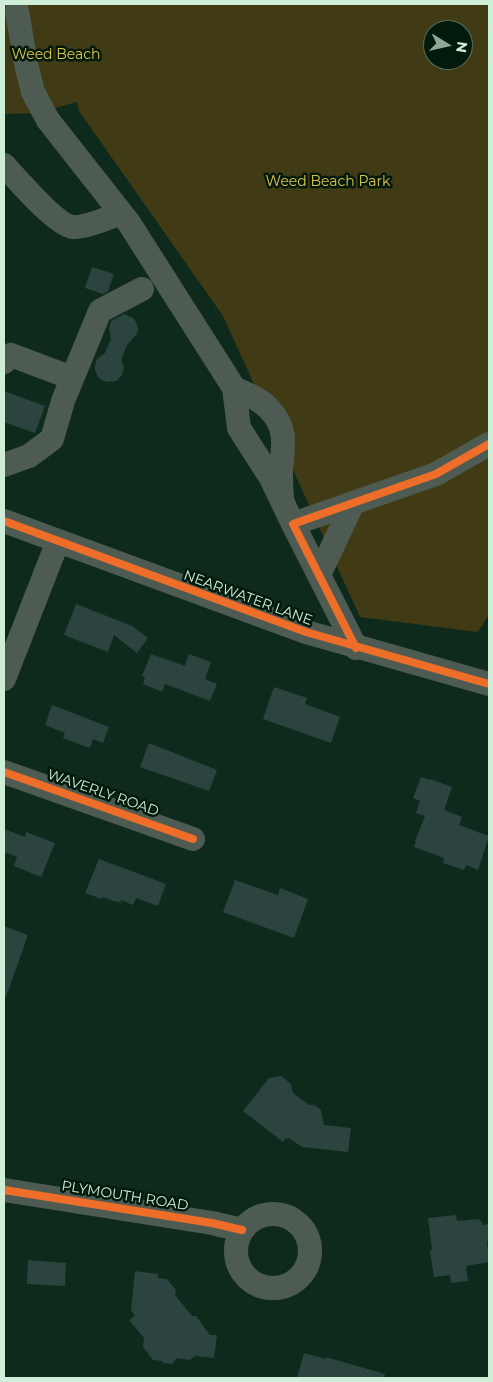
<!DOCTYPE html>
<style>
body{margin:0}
#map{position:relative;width:493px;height:1382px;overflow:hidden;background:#0e2a1c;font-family:Montserrat,sans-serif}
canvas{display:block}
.frame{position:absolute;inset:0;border:5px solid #cfeed7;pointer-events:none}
.north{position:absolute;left:423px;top:20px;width:50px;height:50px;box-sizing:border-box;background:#021a0b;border:1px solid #546f5d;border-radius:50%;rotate:99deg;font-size:14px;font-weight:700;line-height:20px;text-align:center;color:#cfeed7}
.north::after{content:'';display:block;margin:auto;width:18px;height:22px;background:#8ba996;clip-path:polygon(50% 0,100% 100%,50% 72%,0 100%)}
</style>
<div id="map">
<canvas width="493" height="1382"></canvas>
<div class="frame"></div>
<div class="north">N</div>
</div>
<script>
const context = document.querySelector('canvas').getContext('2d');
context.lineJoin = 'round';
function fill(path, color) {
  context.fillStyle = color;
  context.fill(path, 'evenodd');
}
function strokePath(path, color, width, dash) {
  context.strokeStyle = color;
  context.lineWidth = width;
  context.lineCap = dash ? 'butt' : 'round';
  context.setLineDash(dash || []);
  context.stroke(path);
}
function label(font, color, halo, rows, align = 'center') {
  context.font = font + ' Montserrat,sans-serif';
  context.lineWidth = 5;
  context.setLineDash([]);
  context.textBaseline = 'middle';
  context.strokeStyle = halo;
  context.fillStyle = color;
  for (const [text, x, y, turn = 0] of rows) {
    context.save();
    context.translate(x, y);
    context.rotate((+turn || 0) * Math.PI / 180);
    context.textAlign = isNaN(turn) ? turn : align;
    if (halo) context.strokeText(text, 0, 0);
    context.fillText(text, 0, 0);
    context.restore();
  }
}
const green = new Path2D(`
 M 4,4 L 489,4 L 489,614 L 478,632 L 360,617 L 223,316 L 79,111 L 77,102 L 37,113 L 4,114 ZM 433,30 L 463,30 L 463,60 L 433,60 Z`);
const building = new Path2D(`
 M 92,267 L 114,274 L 108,291 L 103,294 L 85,288 Z
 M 124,314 L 133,318 L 136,322 L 138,329 L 137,334 L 127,345 L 121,360 L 124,367 L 122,375 L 116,381 L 108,382 L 102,380 L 98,377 L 95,370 L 95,366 L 97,359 L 105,353 L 111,339 L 109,329 L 111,321 Z
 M 4,391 L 45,406 L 35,433 L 4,422 Z
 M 76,604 L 132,626 L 148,638 L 137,653 L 114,635 L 108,652 L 64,635 Z
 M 151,654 L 185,666 L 189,654 L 211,662 L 205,679 L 217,684 L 210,701 L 165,684 L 162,692 L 143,684 L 145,677 L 142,676 Z
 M 274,687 L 307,698 L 305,704 L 340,717 L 331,743 L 263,719 Z
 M 52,705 L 109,727 L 103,743 L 93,739 L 90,748 L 63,738 L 65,733 L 45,725 Z
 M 149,743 L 217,770 L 209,791 L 140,767 Z
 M 421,777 L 429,780 L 430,779 L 452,787 L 444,810 L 462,817 L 459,825 L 489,836 L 478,870 L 466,865 L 464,870 L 443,863 L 444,858 L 414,847 L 416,842 L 415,841 L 425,816 L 416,813 L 420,801 L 413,798 Z
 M 4,829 L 25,837 L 26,832 L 55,843 L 41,877 L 14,866 L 17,857 L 4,852 Z
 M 99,859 L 166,884 L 158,906 L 136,898 L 133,905 L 121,900 L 121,903 L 117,901 L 116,902 L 103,897 L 102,899 L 85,893 Z
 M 235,880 L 278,895 L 280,888 L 308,899 L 294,938 L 223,912 Z
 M 4,926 L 28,935 L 6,997 L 4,996 Z
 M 281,1076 L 291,1084 L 293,1093 L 309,1105 L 314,1105 L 321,1110 L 324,1125 L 351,1128 L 348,1152 L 302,1147 L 289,1138 L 288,1139 L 286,1138 L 283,1142 L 243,1111 L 269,1078 Z
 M 456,1215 L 457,1221 L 479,1219 L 480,1221 L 482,1221 L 482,1225 L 489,1224 L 489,1242 L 487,1242 L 489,1262 L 466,1266 L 468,1281 L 451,1283 L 450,1275 L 434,1277 L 430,1251 L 432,1250 L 428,1218 Z
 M 28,1260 L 66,1263 L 65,1286 L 27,1284 Z
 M 135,1271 L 158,1274 L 158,1278 L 167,1279 L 176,1290 L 175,1295 L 192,1316 L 196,1316 L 210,1335 L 217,1335 L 214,1358 L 195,1356 L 190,1360 L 177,1358 L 172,1364 L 164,1363 L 162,1361 L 153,1360 L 143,1347 L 144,1338 L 129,1320 L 135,1316 L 131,1310 Z
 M 304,1353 L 325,1359 L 326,1357 L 385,1374 L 384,1378 L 297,1378 Z`);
const minor = new Path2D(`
 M 17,11 L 26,64 L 33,92 L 48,120 L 129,223 L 234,388 L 239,428 L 271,478 L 293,524 L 356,648
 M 4,165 C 16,178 57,226 73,227 C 85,228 109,218 121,213
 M 4,362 L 11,355 L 72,378
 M 234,388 C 246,394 261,399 270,410 C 288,429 283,447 281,469 C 281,478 281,488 282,497
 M 4,465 L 29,456 L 52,439 L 63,401 L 100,311 L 142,289
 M 4,521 L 306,632 L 489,684
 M 293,524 L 436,474 L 489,444
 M 319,575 L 353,503
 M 4,679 L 58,541
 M 4,772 L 193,839
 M 4,1190 L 212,1223 L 242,1230
 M236 1251a37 37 0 1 1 74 0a37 37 0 1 1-74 0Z`);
const cycleway = new Path2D(`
 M 4,521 L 306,632 L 489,684
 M 356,648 L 293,524 L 436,474 L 489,444
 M 4,772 L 193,839
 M 4,1190 L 212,1223 L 242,1230`);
const parkNames = [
 ["Weed Beach",56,55],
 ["Weed Beach Park",328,182]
];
const streetNames = [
 ["NEARWATER LANE",248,598,20],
 ["WAVERLY ROAD",103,793,19],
 ["PLYMOUTH ROAD",125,1196,9]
];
fill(green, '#413b15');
fill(building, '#2c4440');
strokePath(minor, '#4d5b52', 24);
strokePath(cycleway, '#ee6e29', 8);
label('14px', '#e2c24e', '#021a0b', parkNames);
label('14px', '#cfeed7', '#021a0b', streetNames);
</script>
